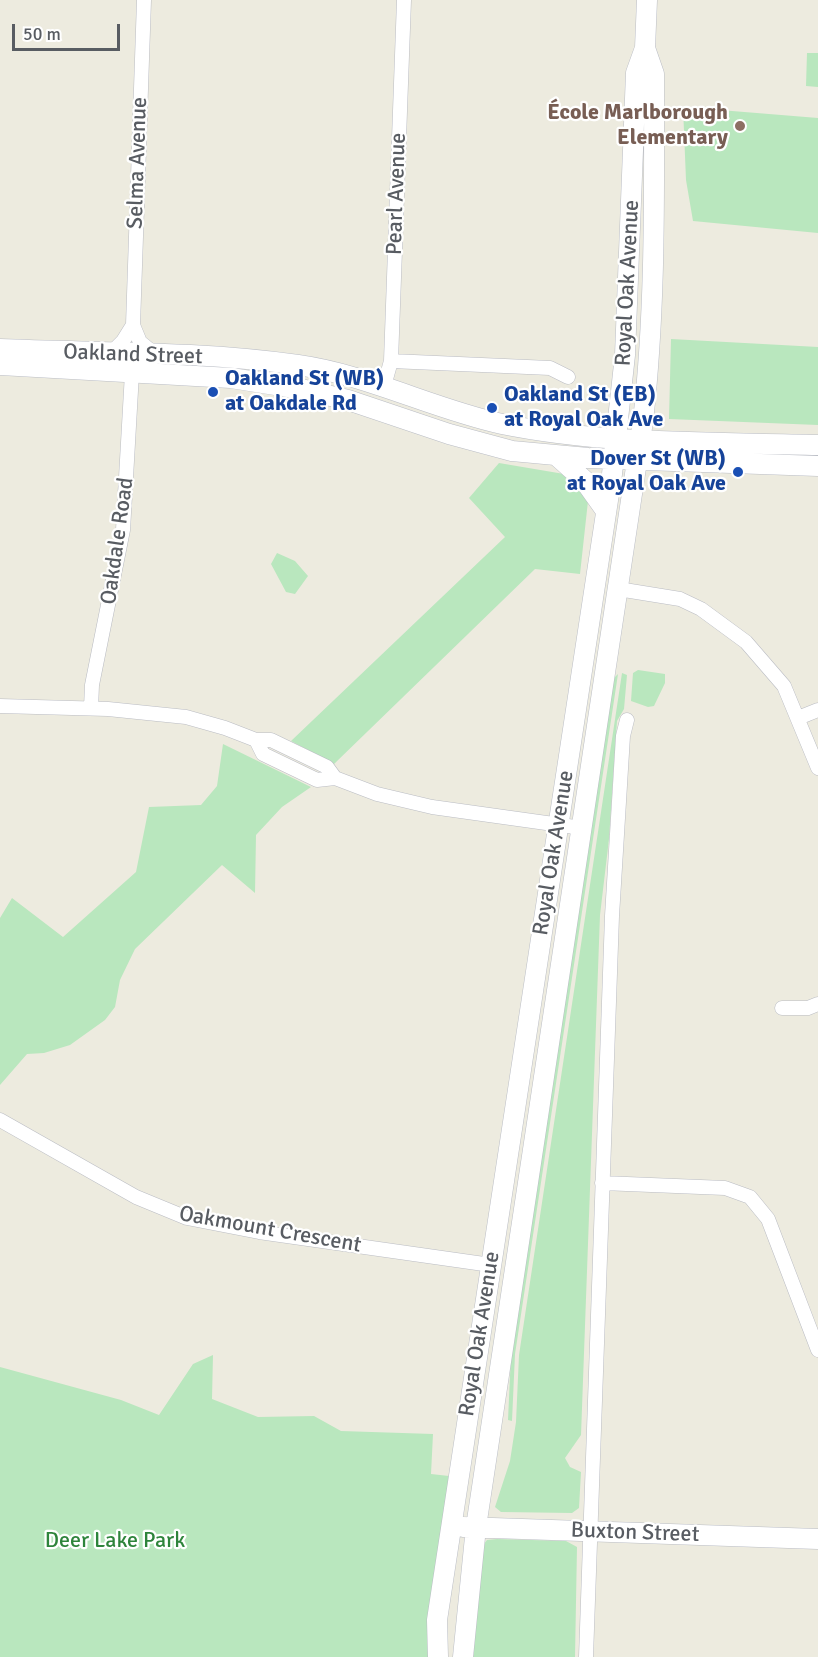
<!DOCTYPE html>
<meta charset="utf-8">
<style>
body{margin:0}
#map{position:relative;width:818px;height:1657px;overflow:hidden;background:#edebdf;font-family:Signika,sans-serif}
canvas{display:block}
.scale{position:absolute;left:12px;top:24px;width:108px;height:27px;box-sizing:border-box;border:3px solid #585c62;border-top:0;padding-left:8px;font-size:18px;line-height:21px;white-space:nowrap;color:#585c62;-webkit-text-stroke:4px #fff;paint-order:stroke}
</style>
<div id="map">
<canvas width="818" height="1657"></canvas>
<div class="scale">50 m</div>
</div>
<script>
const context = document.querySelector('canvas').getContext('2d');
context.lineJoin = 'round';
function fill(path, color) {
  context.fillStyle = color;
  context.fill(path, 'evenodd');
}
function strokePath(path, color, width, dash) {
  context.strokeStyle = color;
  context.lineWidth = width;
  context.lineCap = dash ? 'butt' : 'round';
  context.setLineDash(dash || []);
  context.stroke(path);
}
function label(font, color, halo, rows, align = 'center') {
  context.font = font + ' Signika,sans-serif';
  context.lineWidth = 4.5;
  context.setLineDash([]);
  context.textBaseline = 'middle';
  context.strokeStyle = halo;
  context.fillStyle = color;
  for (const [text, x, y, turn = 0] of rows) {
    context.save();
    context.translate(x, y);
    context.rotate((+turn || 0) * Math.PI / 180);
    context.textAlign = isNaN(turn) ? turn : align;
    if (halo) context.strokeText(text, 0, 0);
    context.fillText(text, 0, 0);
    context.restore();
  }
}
const green = new Path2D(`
 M 807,53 L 818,53 L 818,87 L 806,86 Z
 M 683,107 L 818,118 L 818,233 L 693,221 L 686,180 Z
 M 671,339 L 818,347 L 818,425 L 669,419 Z
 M 499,463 L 564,474 L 571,478 L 588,501 L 580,574 L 535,569 L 334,764 L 291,741 L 505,537 L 469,498 Z
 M 277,553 L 295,561 L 308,576 L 295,594 L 286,592 L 271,564 Z
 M 638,670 L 665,674 L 665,683 L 654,706 L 648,707 L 631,701 L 633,673 Z
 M 622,673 L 627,675 L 624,709 L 617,721 L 609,839 L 600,915 L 581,1435 L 565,1458 L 570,1467 L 581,1472 L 579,1508 L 572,1513 L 501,1512 L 495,1507 L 510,1461 L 516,1422 L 519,1355 Z
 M 618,674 L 515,1354 L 512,1421 L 508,1420 L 511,1354 L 614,678 Z
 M 223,744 L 311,787 L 282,807 L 256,835 L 255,893 L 222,865 L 135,949 L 120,980 L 115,1007 L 105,1020 L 70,1045 L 44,1053 L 27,1054 L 0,1085 L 0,918 L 12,898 L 63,937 L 136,872 L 149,807 L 201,805 L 217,786 Z
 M 213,1355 L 212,1399 L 258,1417 L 314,1416 L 341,1431 L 433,1434 L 431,1474 L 449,1476 L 430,1657 L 0,1657 L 0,1367 L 121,1400 L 159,1415 L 193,1364 Z
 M 497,1539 L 566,1541 L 577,1547 L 575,1657 L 473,1657 L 483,1545 L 487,1540 Z`);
const street = new Path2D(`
 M 144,0 L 133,325 L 140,342 L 156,355
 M 110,354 L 123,341 L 133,325
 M 391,361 L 550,368 L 568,377
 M 384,386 L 391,361 L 404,0
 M 618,589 L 680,599 L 701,609 L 746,642 L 784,686 L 818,768
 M 0,706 L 108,709 L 186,717 L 225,728 L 256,740 L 271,740 L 327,767 L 335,778
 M 91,708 L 92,685 L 123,530 L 132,373
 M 798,718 L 818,710
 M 256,740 L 263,754 L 317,780 L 335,778 L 377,794 L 432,807 L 582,828
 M 782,1008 L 808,1008 L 818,1004
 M 0,1120 L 136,1197 L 187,1218 L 259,1232 L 491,1265
 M 602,1183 L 725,1188 L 750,1197 L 768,1219 L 818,1350
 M 586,1657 L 612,916 L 623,736 L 627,720`);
const secondary = new Path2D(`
 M 0,349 C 98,353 201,351 298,365 C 369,375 433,409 502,424 C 605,445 713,442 818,445
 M 0,365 L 231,378 L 301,389 L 348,400 L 449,434 L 512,451 L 588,458 L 818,466
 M 557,456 L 584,480 L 606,511
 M 463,1527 L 818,1539
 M 438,1657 L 437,1620 L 612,474 L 625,355 L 636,73 L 645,48 L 647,0
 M 463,1657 L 476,1527 L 643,421 C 656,306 654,190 654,74 L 645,48`);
const markers = [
 [740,126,6,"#8d6e63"],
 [213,392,6,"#1a4fb4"],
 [492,408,6,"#1a4fb4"],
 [738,472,6,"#1a4fb4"]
];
const educationNames = [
 ["École Marlborough",728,113],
 ["Elementary",728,138]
];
const streetNames = [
 ["Selma Avenue",138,163,-88],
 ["Pearl Avenue",397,194,-88],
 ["Royal Oak Avenue",628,283,-87],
 ["Oakland Street",133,355,2],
 ["Oakdale Road",118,541,-82],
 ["Royal Oak Avenue",554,853,-81],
 ["Oakmount Crescent",270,1230,10],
 ["Royal Oak Avenue",480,1334,-81],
 ["Buxton Street",635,1533,2]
];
const transitNames = [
 ["Oakland St (WB)",225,379],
 ["at Oakdale Rd",225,404],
 ["Oakland St (EB)",504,395],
 ["at Royal Oak Ave",504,420],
 ["Dover St (WB)",726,459,"right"],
 ["at Royal Oak Ave",726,484,"right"]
];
const parkNames = [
 ["Deer Lake Park",115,1541]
];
fill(green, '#b9e7be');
strokePath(street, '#babcc3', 15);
strokePath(secondary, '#babdc5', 21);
strokePath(street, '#fff', 14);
strokePath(secondary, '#fff', 20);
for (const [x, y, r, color] of markers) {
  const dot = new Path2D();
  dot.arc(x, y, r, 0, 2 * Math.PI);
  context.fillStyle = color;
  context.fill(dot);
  strokePath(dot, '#fff', 2);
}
label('bold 22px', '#785e54', '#fff', educationNames, 'right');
label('22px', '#585c62', '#fff', streetNames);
label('bold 22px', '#164399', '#fff', transitNames, 'left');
label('22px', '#2e843b', '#fff', parkNames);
</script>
